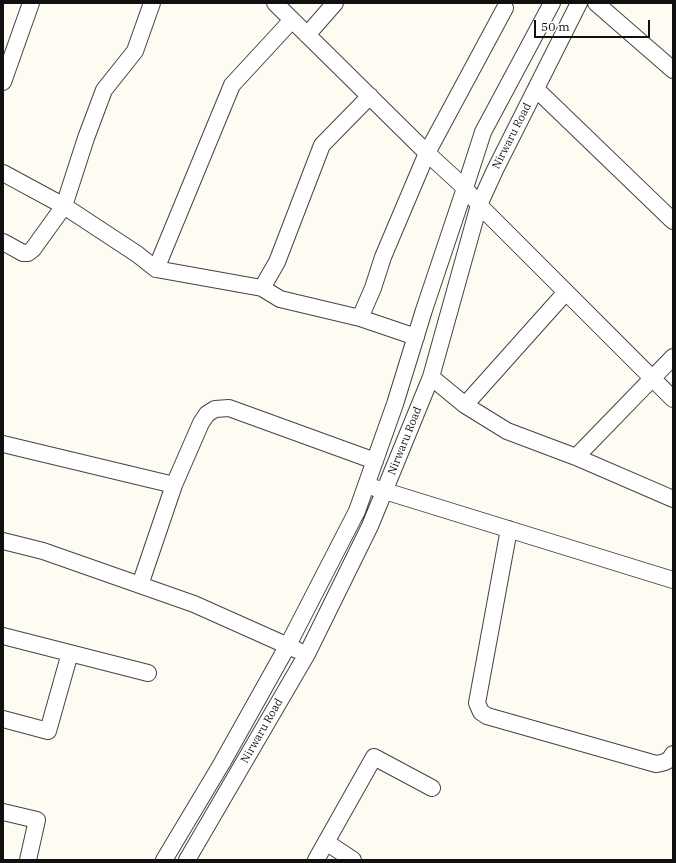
<!DOCTYPE html>
<style>
body{margin:0}
#map{position:relative;width:676px;height:863px;overflow:hidden;background:#fefbf3;font-family:"IBM Plex Serif",serif}
canvas{display:block}
.frame{position:absolute;inset:0;border:4px solid #101010;pointer-events:none}
.scale{position:absolute;left:534px;top:20px;width:116px;height:18px;box-sizing:border-box;border:2px solid #101010;border-top:0;padding-left:5px;font-size:12px;line-height:14px;white-space:nowrap;color:#101010;-webkit-text-stroke:3px #fff;paint-order:stroke}
</style>
<div id="map">
<canvas width="676" height="863"></canvas>
<div class="frame"></div>
<div class="scale">50 m</div>
</div>
<script>
const context = document.querySelector('canvas').getContext('2d');
context.lineJoin = 'round';
function strokePath(path, color, width, dash) {
  context.strokeStyle = color;
  context.lineWidth = width;
  context.lineCap = dash ? 'butt' : 'round';
  context.setLineDash(dash || []);
  context.stroke(path);
}
function label(font, color, halo, rows, align = 'center') {
  context.font = font + ' "IBM Plex Serif",serif';
  context.lineWidth = 4;
  context.setLineDash([]);
  context.textBaseline = 'middle';
  context.strokeStyle = halo;
  context.fillStyle = color;
  for (const [text, x, y, turn = 0] of rows) {
    context.save();
    context.translate(x, y);
    context.rotate((+turn || 0) * Math.PI / 180);
    context.textAlign = isNaN(turn) ? turn : align;
    if (halo) context.strokeText(text, 0, 0);
    context.fillText(text, 0, 0);
    context.restore();
  }
}
const minor = new Path2D(`
 M 275,3 L 427,153 L 465,188 L 479,205 L 673,399
 M 596,3 L 673,70
 M 307,35 L 335,3
 M 3,82 L 31,3
 M 536,89 L 673,221
 M 370,96 L 322,145 L 277,262 L 262,288 L 280,299 L 360,318 L 416,337
 M 3,173 L 64,206 L 86,138 L 104,90 L 135,51 L 152,3
 M 3,242 L 23,253 L 28,253 L 33,249 L 64,206 L 137,254 L 156,269 L 262,288
 M 156,269 L 232,85 L 292,20
 M 360,318 L 373,288 L 383,257 L 427,153 L 505,8
 M 431,377 L 465,405 L 507,431 L 576,457 L 673,499
 M 465,405 L 566,292
 M 3,444 L 174,485
 M 576,457 L 673,357
 M 375,488 L 673,580
 M 509,529 L 477,703 L 481,712 L 487,716 L 656,764 C 663,763 669,762 673,754
 M 3,541 L 43,551 L 194,604 L 297,650
 M 140,585 L 174,485 L 201,423 L 207,414 L 215,409 L 229,408 L 375,461
 M 3,636 L 148,673
 M 3,719 L 48,731 L 70,653
 M 3,812 L 37,820 L 28,860
 M 326,842 L 353,860
 M 164,860 L 222,763 L 288,645 L 357,511 L 395,404 L 424,310 L 465,188 L 483,132 L 552,3
 M 187,860 L 307,654 L 370,526 L 431,377 L 479,205 L 495,170 L 579,3
 M 316,860 L 374,757 L 432,788`);
const streetNames = [
 ["Nirwaru Road",512,136,-63],
 ["Nirwaru Road",405,441,-68],
 ["Nirwaru Road",262,731,-60]
];
strokePath(minor, '#434343', 18);
strokePath(minor, '#fff', 16);
label('11px', '#101010', '#fff', streetNames);
</script>
